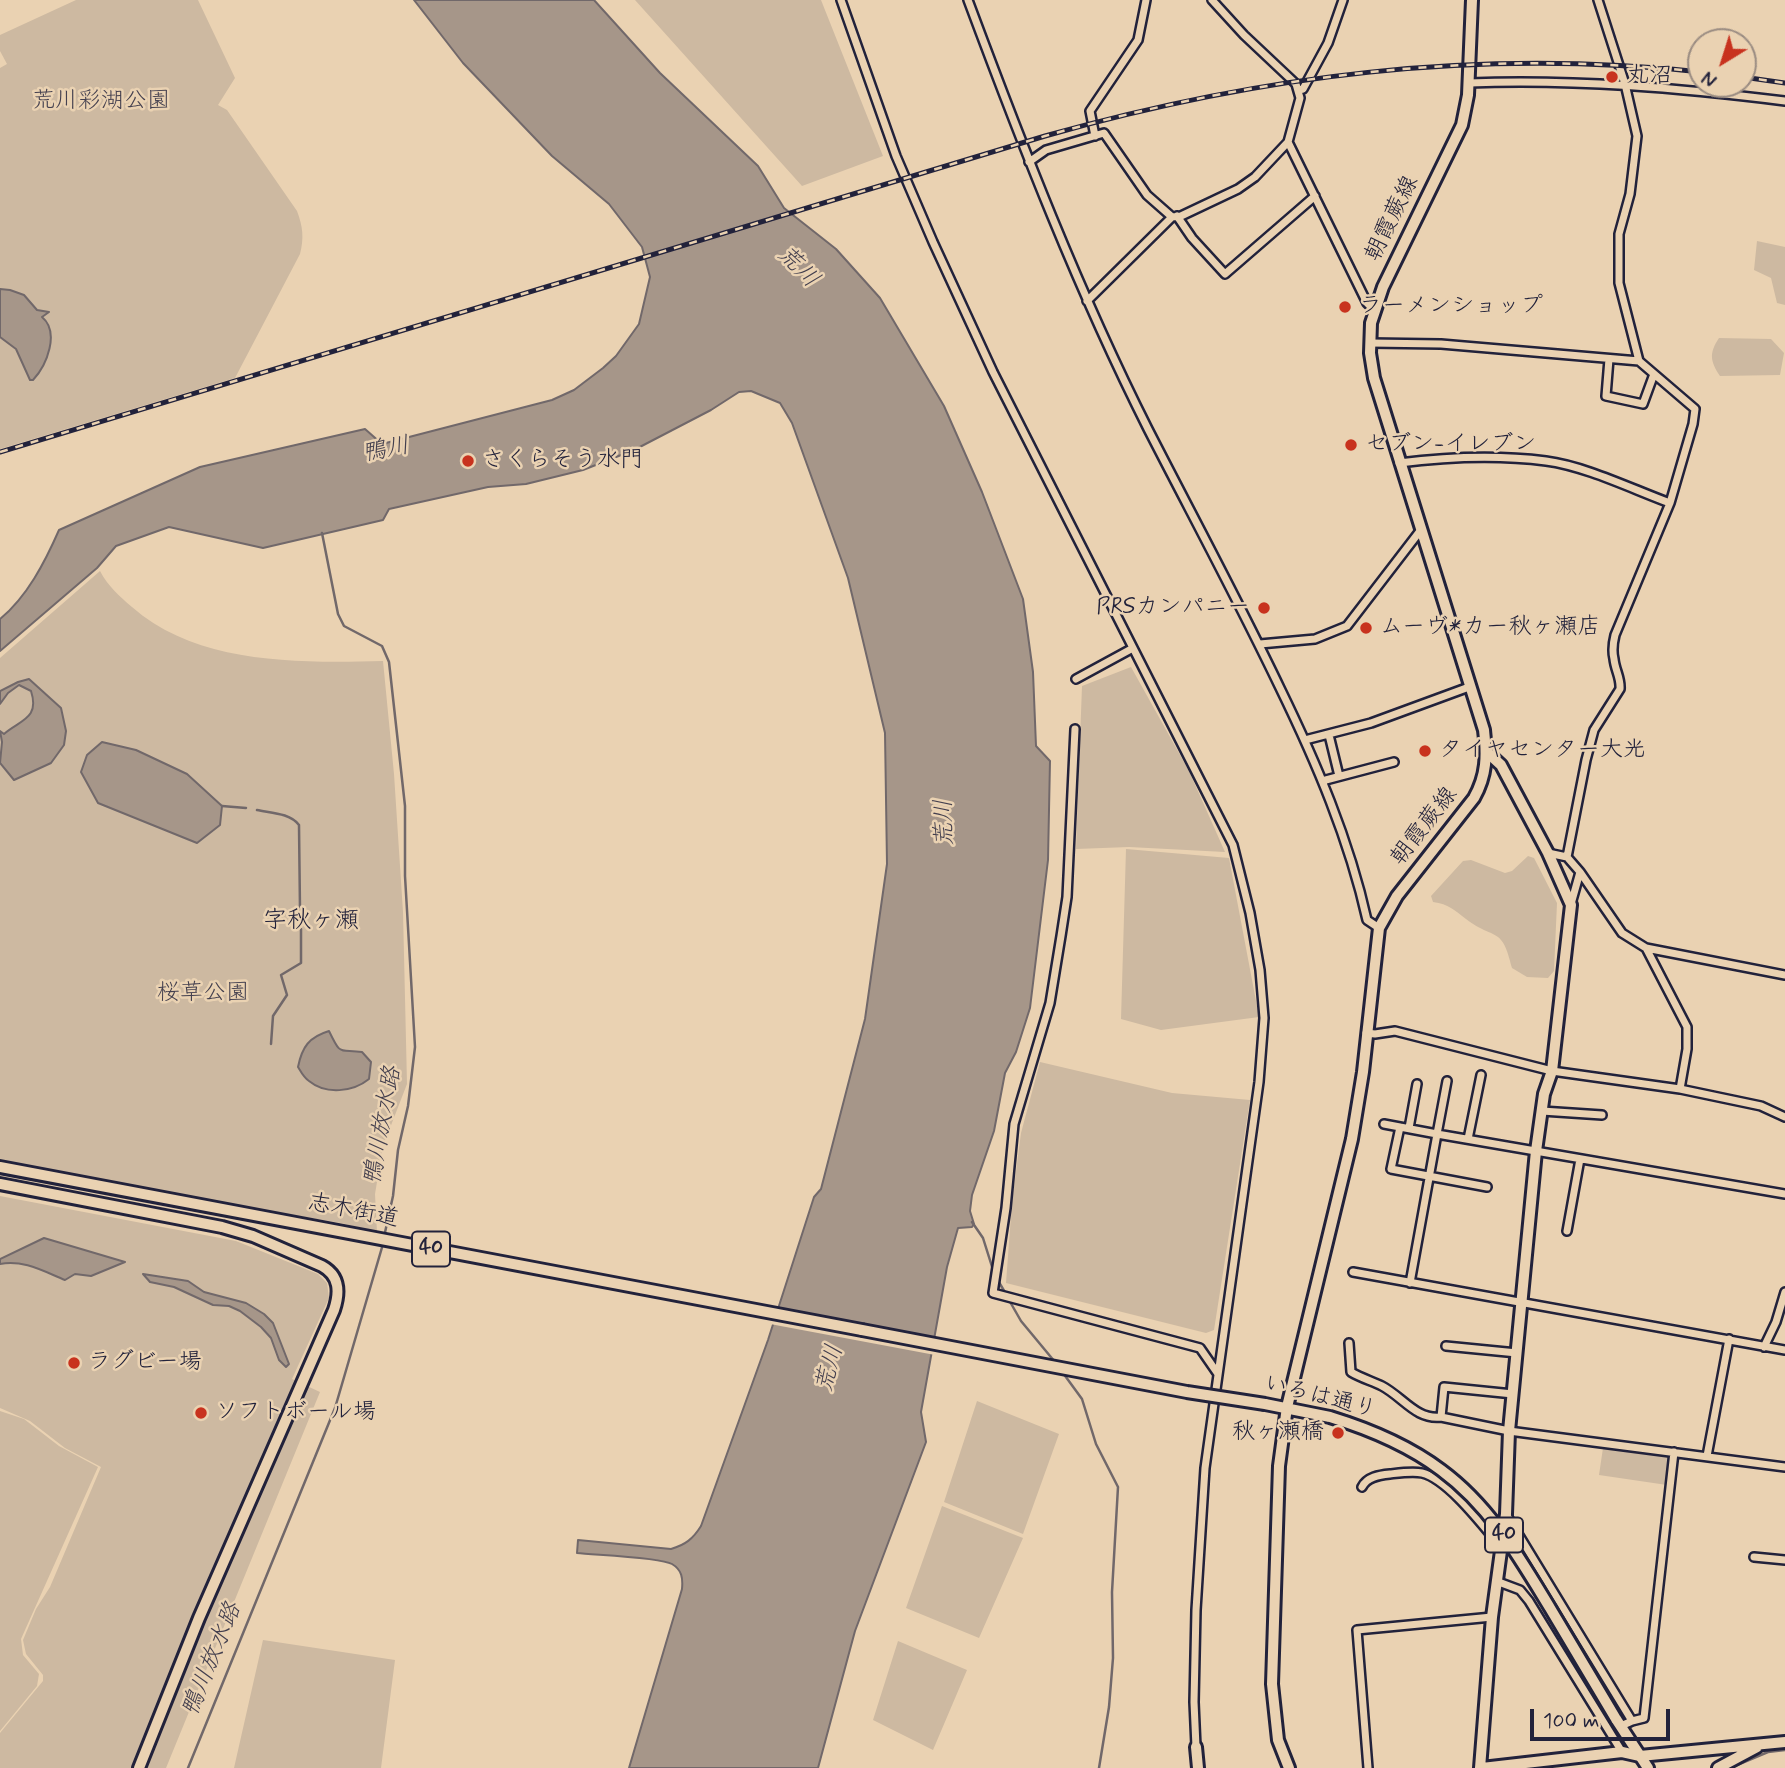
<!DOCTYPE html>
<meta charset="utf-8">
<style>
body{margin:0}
#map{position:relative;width:1785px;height:1768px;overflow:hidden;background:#ead2b2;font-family:Mynerve,sans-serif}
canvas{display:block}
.north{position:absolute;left:1687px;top:28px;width:70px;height:70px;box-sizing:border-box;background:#ead2b2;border:2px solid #9a8c82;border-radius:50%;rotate:218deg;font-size:19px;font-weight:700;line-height:28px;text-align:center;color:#22223b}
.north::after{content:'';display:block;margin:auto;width:24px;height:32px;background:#c8321e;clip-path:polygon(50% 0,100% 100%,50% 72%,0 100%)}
.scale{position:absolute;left:1530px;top:1709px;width:140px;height:32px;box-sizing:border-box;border:4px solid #22223b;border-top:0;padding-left:9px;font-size:21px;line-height:24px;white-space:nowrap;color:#22223b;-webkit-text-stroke:5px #ead2b2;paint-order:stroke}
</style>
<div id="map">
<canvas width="1785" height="1768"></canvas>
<div class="north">N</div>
<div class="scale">100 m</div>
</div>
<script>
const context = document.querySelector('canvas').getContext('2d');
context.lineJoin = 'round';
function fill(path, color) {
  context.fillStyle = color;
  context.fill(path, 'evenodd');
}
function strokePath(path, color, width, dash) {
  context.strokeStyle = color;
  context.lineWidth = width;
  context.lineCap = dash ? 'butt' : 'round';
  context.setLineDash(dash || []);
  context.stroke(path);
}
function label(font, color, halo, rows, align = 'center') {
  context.font = font + ' Mynerve,"Klee One",sans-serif';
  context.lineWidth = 5;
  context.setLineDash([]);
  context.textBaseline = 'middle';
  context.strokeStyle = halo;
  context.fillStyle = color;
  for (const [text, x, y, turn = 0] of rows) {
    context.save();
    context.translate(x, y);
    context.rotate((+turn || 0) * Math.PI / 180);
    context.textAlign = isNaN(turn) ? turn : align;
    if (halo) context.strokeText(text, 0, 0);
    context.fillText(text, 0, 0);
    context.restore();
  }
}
const green = new Path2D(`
 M 76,0 L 198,0 L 235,78 L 218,105 L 227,110 L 297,211 C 303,227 304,238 300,254 L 235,378 L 0,449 L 0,68 L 7,64 L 0,51 L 0,35 Z
 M 635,0 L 821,0 L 883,156 L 802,186 Z
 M 1757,241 L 1785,247 L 1785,305 L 1777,303 L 1771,278 L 1754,270 Z
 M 1719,338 L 1771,339 L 1784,353 L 1780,375 L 1720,376 C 1710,361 1709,353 1719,338 Z
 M 100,571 C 108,586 119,596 132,607 C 198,665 300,663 383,661 L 394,774 L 403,912 L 407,1084 L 383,1146 L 375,1194 L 377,1232 L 341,1223 L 220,1203 L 0,1161 L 0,658 Z
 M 1131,667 L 1189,771 L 1225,852 L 1129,847 L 1076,849 L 1082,686 Z
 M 1126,849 L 1229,858 L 1259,1017 L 1161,1030 L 1121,1019 Z
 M 1528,856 L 1534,858 L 1557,903 L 1554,971 L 1548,978 L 1527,977 L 1512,968 C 1502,925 1495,941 1466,919 C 1454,910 1449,904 1433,902 L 1431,896 L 1463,861 L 1471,860 L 1505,873 L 1512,871 Z
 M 1040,1062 L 1172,1093 L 1250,1100 L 1214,1330 L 1206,1333 L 1006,1283 L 1012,1202 L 1021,1133 Z
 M 0,1196 L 236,1241 L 318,1274 L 327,1283 L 329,1298 L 292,1379 L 320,1392 L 166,1768 L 0,1768 L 0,1733 L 43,1681 L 43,1675 L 26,1654 L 23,1640 L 36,1609 L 50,1587 L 101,1467 L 65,1448 L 30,1421 L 0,1408 Z
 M 977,1401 L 1059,1434 L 1023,1534 L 944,1502 Z
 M 0,1411 L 24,1419 L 59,1446 L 98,1467 L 21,1639 L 23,1655 L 39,1674 L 37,1686 L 0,1731 Z
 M 1603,1448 L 1671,1457 L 1667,1485 L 1599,1475 Z
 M 942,1506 L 1023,1538 L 979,1638 L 906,1608 Z
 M 263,1640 L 395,1660 L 381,1768 L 234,1768 Z
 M 898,1641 L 967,1670 L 933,1750 L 873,1720 Z`);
const water = new Path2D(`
 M 414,0 L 594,0 L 660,73 L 758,166 L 784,208 L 836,249 L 880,298 L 944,406 L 982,492 L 1023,599 L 1033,672 L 1036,746 L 1050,761 L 1048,860 L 1030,1008 L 1016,1052 L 1005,1073 L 994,1131 L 972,1195 L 970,1211 L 974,1224 L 972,1227 L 958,1228 L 947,1267 L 921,1412 L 926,1442 L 855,1631 L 818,1768 L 629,1768 L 682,1589 C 683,1578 682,1570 672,1564 C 660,1557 595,1555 577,1553 L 578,1540 L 671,1549 C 685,1545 693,1539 701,1526 L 768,1340 L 814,1197 L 821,1189 L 865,1019 L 887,864 L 885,733 L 848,578 L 792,423 L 780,403 L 751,391 L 739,392 L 711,410 L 634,450 L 583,470 L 526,484 L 488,487 L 389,509 L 383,520 L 263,548 L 169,527 L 116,546 L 97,568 L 0,651 L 0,619 C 27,597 45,562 59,530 L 200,467 L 365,429 L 382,444 L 552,400 L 574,390 L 603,368 L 616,356 L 639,324 L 650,277 L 642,247 L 609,204 L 552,156 L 463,63 Z
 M 0,289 L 10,290 L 24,295 L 37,310 L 49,312 L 42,317 C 60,332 47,365 33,380 L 30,380 L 16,349 L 0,337 Z
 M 29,679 L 61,708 L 66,731 L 64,745 L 51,763 L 14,780 L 0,763 L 2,742 L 0,731 L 4,734 C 20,720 40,719 31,691 L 19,685 L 8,693 L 0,704 L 0,691 L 18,682 Z
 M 102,742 L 136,750 L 187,774 L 222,806 L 220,825 L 197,843 L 98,803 L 81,772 L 87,755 Z
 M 329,1031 C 341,1056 338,1049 362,1052 L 371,1062 L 369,1079 C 353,1092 326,1095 309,1081 C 304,1078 301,1072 298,1067 C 302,1047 309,1037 329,1031 Z
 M 44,1238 L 125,1262 L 91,1276 L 75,1274 L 65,1280 C 45,1272 23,1259 0,1264 L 0,1259 Z
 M 143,1274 L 188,1281 L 204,1292 L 246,1303 L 264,1314 L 273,1323 L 289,1364 L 286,1367 L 279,1360 L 271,1338 L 261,1327 L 240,1311 L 229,1306 L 213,1305 L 174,1287 L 150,1282 Z`);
const pier = new Path2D(`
 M 775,1307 L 938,1338 L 935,1355 L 770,1324 Z`);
const stream = new Path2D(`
 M 322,533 L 338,614 L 344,626 L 382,646 L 389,662 L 405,806 L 405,876 L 415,1047 L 408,1106 L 398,1150 L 393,1196 L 384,1237
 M 222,806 L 246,808
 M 257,810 C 271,813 290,813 299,825 L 300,910
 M 271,1044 L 273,1016 L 287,995 L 281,975 L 301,963 L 301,929
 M 972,1222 L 983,1238 L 994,1273
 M 997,1279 L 1006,1294
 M 1009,1300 L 1021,1321 L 1055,1362
 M 1063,1373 L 1082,1399 L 1096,1444 L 1118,1487 L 1112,1592 L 1113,1658 L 1109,1707 L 1099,1768
 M 1737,1765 L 1768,1752 L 1785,1750
 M 188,1768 L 335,1408 L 383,1244`);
const street = new Path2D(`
 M 841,0 L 896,156 L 933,242 L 993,372 L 1233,845 L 1250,913 L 1260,970 L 1264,1018 L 1259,1082 L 1205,1468 L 1196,1610 L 1194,1702 L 1196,1747
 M 968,0 C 1022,145 1078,290 1148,429 C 1192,515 1238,600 1280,688 C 1316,762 1349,839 1367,920 L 1379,928
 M 1212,0 L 1244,35 L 1296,84 L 1300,98 L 1288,142 L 1367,303 L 1374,310
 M 1598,0 L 1625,84 L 1637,136 L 1630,194 L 1619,234 L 1619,283 L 1639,361
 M 1469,83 C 1576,79 1679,88 1785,101
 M 1299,90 L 1303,89 L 1328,43 L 1343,0
 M 1095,136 L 1090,111 L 1138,40 L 1146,0
 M 1029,162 L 1046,150 L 1104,133 L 1147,195 L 1172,217
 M 1177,216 L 1192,238 L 1225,274 L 1315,196
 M 1087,301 L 1172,217 L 1181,216 L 1238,189 L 1255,177 L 1288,142
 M 1370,343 L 1441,344 L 1639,361 L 1695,409 L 1693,424 L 1670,503 L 1615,635 C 1613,643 1612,651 1614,659 C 1615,670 1621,678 1620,689 L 1594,730 L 1586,760 L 1567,857 L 1548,853
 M 1609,359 L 1606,396 L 1643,404 L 1654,374
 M 1399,463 C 1447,457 1498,455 1546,461 C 1585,466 1632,489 1670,503
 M 1260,644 L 1315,639 L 1347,626 L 1420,531
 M 1076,679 L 1133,648
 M 1075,729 L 1067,897 L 1061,936 L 1050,1003 L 1014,1124 L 1006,1208 L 993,1293 L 1200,1348 L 1218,1374
 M 1329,735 L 1339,776
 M 1305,740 L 1371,723 L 1469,687
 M 1322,781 L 1394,762
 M 1567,857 L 1580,872
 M 1571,904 L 1580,872 L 1622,933 L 1646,948 L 1785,975
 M 1646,948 L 1687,1027 L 1687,1049 L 1680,1089
 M 1366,1033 L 1375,1034 L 1395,1031 L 1552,1071 L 1680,1089 L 1761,1106 L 1785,1117
 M 1447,1081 L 1437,1134 L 1785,1194
 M 1542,1111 L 1602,1115
 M 1384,1124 L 1437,1134 L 1410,1283
 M 1400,1127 L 1391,1169 L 1487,1187
 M 1409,1128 L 1417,1084
 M 1468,1139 L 1481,1075
 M 1567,1231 L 1580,1159
 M 1353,1272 L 1785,1350
 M 1349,1343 L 1351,1372 C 1361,1378 1372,1381 1382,1386 C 1403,1397 1416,1420 1441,1417
 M 1446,1346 L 1517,1353
 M 1764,1347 L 1776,1322 L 1785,1292
 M 1513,1394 L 1444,1387 L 1441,1417 L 1509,1431 L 1785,1467
 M 1707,1456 L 1729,1339
 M 1362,1487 C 1367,1477 1379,1475 1390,1474 C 1399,1473 1413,1471 1422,1473 C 1448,1479 1484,1527 1501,1547
 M 1506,1514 L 1632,1721 L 1621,1726
 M 1754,1557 L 1785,1560
 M 1496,1581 L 1520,1590 L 1529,1601 L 1622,1752
 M 1632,1721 L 1644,1718 L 1674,1452
 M 1368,1768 L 1357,1630 L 1492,1617`);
const secondary = new Path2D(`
 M 0,1184 L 222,1227 L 253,1236 L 322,1266 C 340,1276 340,1292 334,1310 L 199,1618 L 139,1768
 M 1287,1407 L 1279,1466 L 1272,1684 L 1278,1740 L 1289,1768
 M 1196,1747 L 1198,1768
 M 1480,1768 L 1492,1617 L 1506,1514 L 1509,1431 L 1536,1151 L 1544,1094 L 1552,1071 L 1571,905 L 1548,853 L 1501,765 L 1487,752
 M 1482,1768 L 1622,1752 L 1640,1756 L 1785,1742
 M 1718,1768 L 1757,1747`);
const primary = new Path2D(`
 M 0,1167 L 862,1330
 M 1265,1404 L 1330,1417
 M 1287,1407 L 1352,1139 L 1363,1072 L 1379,928 L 1397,896 L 1474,798 C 1487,775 1487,755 1484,730 L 1374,378 L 1370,353 L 1371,323 L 1383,287 L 1462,125 L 1468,95 L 1472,0
 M 1616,1719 L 1648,1768`);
const rail = new Path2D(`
 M 1743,77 L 1785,83
 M 0,452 L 1045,136 C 1261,75 1477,48 1701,72`);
const primaryBridge = new Path2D(`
 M 862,1330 L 1187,1392 L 1265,1404
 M 1330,1417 C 1369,1429 1408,1445 1441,1470 C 1490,1506 1519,1557 1550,1608 C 1572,1645 1594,1682 1616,1719`);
const markers = [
 [1612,77,7,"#c8321e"],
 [1345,307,7,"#c8321e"],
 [1351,445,7,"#c8321e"],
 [468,461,7,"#c8321e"],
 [1264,608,7,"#c8321e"],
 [1366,628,7,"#c8321e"],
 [1425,751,7,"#c8321e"],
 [74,1363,7,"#c8321e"],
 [201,1413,7,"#c8321e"],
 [1338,1433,7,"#c8321e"]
];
const shields = [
 [431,1249,38],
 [1504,1535,38]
];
const shieldNames = [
 ["40",431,1249],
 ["40",1504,1535]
];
const poiNames = [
 ["丸沼",1626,77],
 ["ラーメンショップ",1359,307],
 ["セブン-イレブン",1365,445],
 ["さくらそう水門",482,461],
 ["PRSカンパニー",1250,608,"right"],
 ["ムーヴ*カー秋ヶ瀬店",1380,628],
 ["タイヤセンター大光",1439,751],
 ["ラグビー場",88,1363],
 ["ソフトボール場",215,1413],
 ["秋ヶ瀬橋",1324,1433,"right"]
];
const parkNames = [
 ["荒川彩湖公園",101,102],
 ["桜草公園",203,994]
];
const streetNames = [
 ["朝霞蕨線",1393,219,-64],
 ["朝霞蕨線",1425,827,-52],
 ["志木街道",353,1212,11],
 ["いろは通り",1320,1398,14]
];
const waterNames = [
 ["荒川",797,268,45],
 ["鴨川",386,451,-11],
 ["荒川",946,823,-92],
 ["鴨川放水路",384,1126,-80],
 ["荒川",831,1369,-75],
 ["鴨川放水路",213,1660,-68]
];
const neighbourhoodNames = [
 ["字秋ヶ瀬",311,922]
];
fill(green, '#cdb9a1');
fill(water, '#a69689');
strokePath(water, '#71686a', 2);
fill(pier, '#ead2b2');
strokePath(stream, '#71686a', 2.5);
strokePath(street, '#22223b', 12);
strokePath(secondary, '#22223b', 16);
strokePath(primary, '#22223b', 16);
strokePath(street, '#ead2b2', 7);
strokePath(secondary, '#ead2b2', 10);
strokePath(primary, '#ead2b2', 10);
strokePath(rail, '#22223b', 5);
strokePath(rail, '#ead2b2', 2.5, [8]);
strokePath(primaryBridge, '#22223b', 16, []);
strokePath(primaryBridge, '#ead2b2', 10);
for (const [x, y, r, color] of markers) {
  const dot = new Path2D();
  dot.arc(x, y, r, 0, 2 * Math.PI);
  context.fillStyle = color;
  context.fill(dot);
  strokePath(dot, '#ead2b2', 2.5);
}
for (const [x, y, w] of shields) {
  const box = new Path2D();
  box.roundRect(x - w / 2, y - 17.5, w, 35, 5);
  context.fillStyle = '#ead2b2';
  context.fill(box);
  strokePath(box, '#22223b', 2);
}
label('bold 21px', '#22223b', null, shieldNames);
label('23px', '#22223b', '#ead2b2', poiNames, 'left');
label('23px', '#44404f', '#ead2b2', parkNames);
label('23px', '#22223b', '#ead2b2', streetNames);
label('italic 24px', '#433f4e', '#ead2b2', waterNames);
label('24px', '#22223b', '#ead2b2', neighbourhoodNames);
</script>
